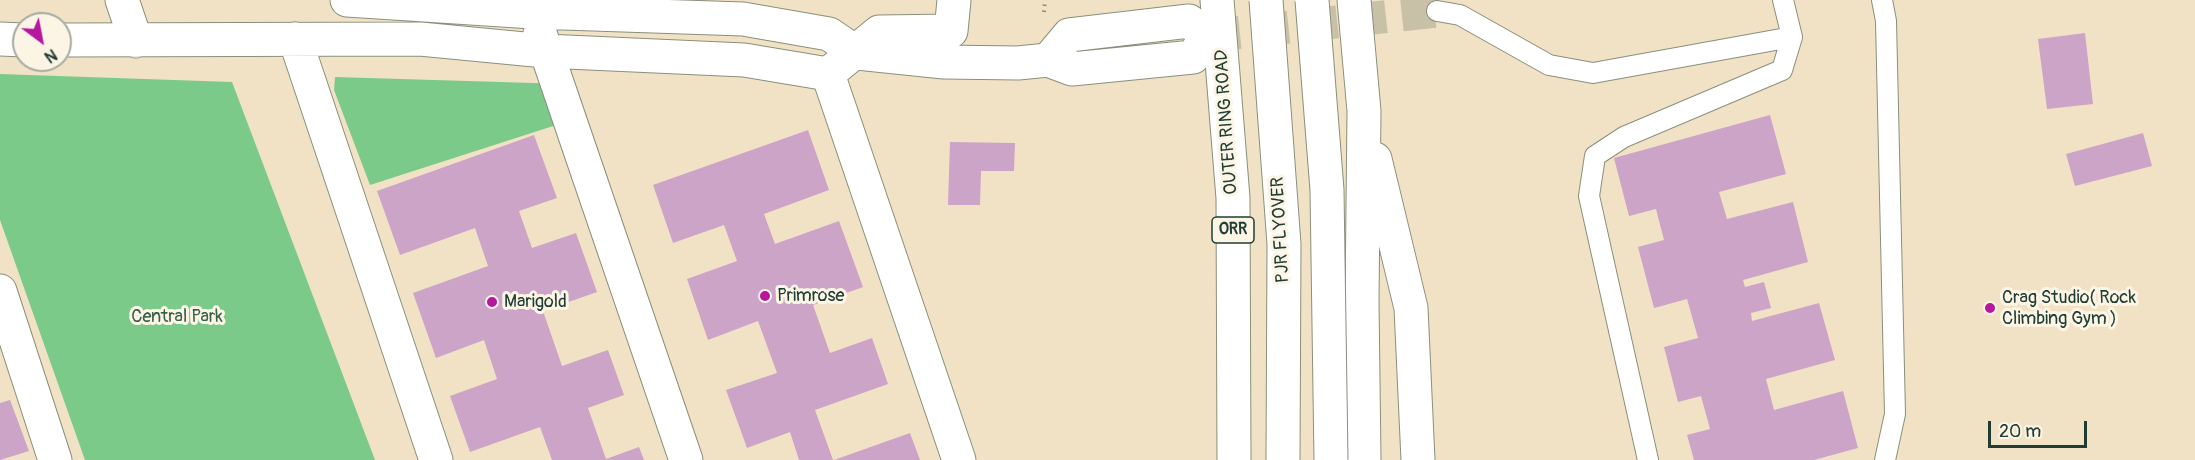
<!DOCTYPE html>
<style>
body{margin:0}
#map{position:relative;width:2195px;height:460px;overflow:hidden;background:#f2e2c5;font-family:Pangolin,sans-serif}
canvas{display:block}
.north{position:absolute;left:12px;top:12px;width:60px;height:60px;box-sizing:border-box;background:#fcf5e5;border:2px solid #a4ab9e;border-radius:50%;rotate:148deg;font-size:16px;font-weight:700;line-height:24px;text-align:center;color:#1f3d34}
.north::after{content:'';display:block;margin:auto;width:21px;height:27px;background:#b5179e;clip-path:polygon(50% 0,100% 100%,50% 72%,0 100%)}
.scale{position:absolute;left:1988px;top:421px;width:99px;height:27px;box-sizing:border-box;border:3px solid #1f3d34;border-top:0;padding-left:8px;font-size:18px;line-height:21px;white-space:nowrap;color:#1f3d34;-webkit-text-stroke:4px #fcf5e5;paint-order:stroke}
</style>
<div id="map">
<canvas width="2195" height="460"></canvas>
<div class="north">N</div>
<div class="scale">20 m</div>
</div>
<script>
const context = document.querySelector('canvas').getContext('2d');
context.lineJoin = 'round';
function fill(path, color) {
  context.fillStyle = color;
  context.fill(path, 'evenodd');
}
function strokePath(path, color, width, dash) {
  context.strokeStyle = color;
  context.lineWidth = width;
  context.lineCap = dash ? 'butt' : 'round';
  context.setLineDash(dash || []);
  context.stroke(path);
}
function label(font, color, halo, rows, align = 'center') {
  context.font = font + ' Pangolin,sans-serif';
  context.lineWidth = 6;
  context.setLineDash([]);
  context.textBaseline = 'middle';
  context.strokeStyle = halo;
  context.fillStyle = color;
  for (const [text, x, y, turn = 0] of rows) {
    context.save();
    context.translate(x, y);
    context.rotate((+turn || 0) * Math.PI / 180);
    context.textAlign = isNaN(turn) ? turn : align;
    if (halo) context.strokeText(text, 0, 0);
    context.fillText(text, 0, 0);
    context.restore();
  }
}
const green = new Path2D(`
 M 0,74 L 232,82 L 375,460 L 85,460 L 0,220 Z
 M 335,77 L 567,84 L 575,119 L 370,185 L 334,90 Z`);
const building = new Path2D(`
 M 2085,33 L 2093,104 L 2047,109 L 2038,39 Z
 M 1770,115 L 1786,174 L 1719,192 L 1727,219 L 1793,202 L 1808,262 L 1743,280 L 1745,287 L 1764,282 L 1771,308 L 1751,313 L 1752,321 L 1819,303 L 1835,360 L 1766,379 L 1774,410 L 1843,391 L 1858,448 L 1814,460 L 1694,460 L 1687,435 L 1710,429 L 1701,396 L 1678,402 L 1664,347 L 1698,338 L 1687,299 L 1654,308 L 1638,247 L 1664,240 L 1656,209 L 1629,216 L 1614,158 Z
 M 808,130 L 829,190 L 764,214 L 775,244 L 839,221 L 863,287 L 813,305 L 830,353 L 872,338 L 888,384 L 815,410 L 833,460 L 799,460 L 790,432 L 747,448 L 726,390 L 777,373 L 758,321 L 708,340 L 687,279 L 737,261 L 724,225 L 673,243 L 653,185 Z
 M 2143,133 L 2152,166 L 2075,186 L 2066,154 Z
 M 534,135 L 557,198 L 519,211 L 532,248 L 576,233 L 597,292 L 543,311 L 562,366 L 608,350 L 624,395 L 588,408 L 606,459 L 639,447 L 644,460 L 552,460 L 540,427 L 470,452 L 450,396 L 497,379 L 484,340 L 436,358 L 413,293 L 488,266 L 475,228 L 400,255 L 377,191 Z
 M 950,142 L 1015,143 L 1014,171 L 981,171 L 980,205 L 948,205 Z
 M 10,400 L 29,451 L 0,460 L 0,403 Z
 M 910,433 L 920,460 L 834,460 Z`);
const minorTunnel = new Path2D(`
 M 1207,36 L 1437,11`);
const path = new Path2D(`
 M 1044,12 L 1045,0`);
const service = new Path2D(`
 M 1882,0 L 1886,21 L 1895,414 L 1885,460
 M 1437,11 L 1460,15 L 1549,65 L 1593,73 L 1792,37
 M 1648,460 L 1589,196 L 1595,156 L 1624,137 L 1782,70 L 1792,37 L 1783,0`);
const minor = new Path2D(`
 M 122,0 L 136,41
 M 347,0 L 533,12 L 743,19 L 829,34 L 857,53 L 944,62 L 1018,63 L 1048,60 L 1072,69 L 1193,57 L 1207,36 L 1189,21 L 1069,35 L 1048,60
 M 540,33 L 686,460
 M 0,39 L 24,40
 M 295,39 L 436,460
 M 60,40 L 420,39 L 545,51 L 744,60 L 828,74 L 879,32 L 951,31 L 954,0
 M 828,74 L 959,460
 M 0,291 L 55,460`);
const motorway = new Path2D(`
 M 1217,0 L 1233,198 L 1234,460
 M 1354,0 L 1364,111 L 1362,300 L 1364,460
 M 1375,159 L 1411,308 L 1418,460`);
const motorwayBridge = new Path2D(`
 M 1266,0 L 1284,244 L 1283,460
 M 1312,0 L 1327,190 L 1331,460`);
const markers = [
 [765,296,6,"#b5179e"],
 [492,302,6,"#b5179e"],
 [1990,308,6,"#b5179e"]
];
const shields = [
 [1233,230,42]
];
const shieldNames = [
 ["ORR",1233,230]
];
const streetNames = [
 ["OUTER RING ROAD",1227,122,-94],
 ["PJR FLYOVER",1281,230,-93]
];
const poiNames = [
 ["Primrose",777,296],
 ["Crag Studio( Rock",2002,298],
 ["Climbing Gym )",2002,319],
 ["Marigold",504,302]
];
const parkNames = [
 ["Central Park",177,317]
];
fill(green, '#7bca8a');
fill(building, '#cba4c7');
strokePath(minorTunnel, '#c8c1a8', 33, [33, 16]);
strokePath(service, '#88907c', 22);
strokePath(minor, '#88907c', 35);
strokePath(motorway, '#88907c', 35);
strokePath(path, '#88907c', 4, [1.5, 4.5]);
strokePath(service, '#fff', 20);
strokePath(minor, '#fff', 33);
strokePath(motorway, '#fff', 33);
strokePath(motorwayBridge, '#88907c', 35, []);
strokePath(motorwayBridge, '#fff', 33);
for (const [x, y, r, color] of markers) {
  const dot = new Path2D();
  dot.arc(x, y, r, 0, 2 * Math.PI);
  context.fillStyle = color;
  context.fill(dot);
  strokePath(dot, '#fcf5e5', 2);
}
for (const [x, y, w] of shields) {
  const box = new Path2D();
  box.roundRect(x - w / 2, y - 13, w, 26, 4.5);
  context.fillStyle = '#fcf5e5';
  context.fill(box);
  strokePath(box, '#1f3d34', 1.5);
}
label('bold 16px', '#1f3d34', null, shieldNames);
label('18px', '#1f3d34', '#fcf5e5', streetNames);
label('18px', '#1f3d34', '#fcf5e5', poiNames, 'left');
label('18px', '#36604a', '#fcf5e5', parkNames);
</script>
